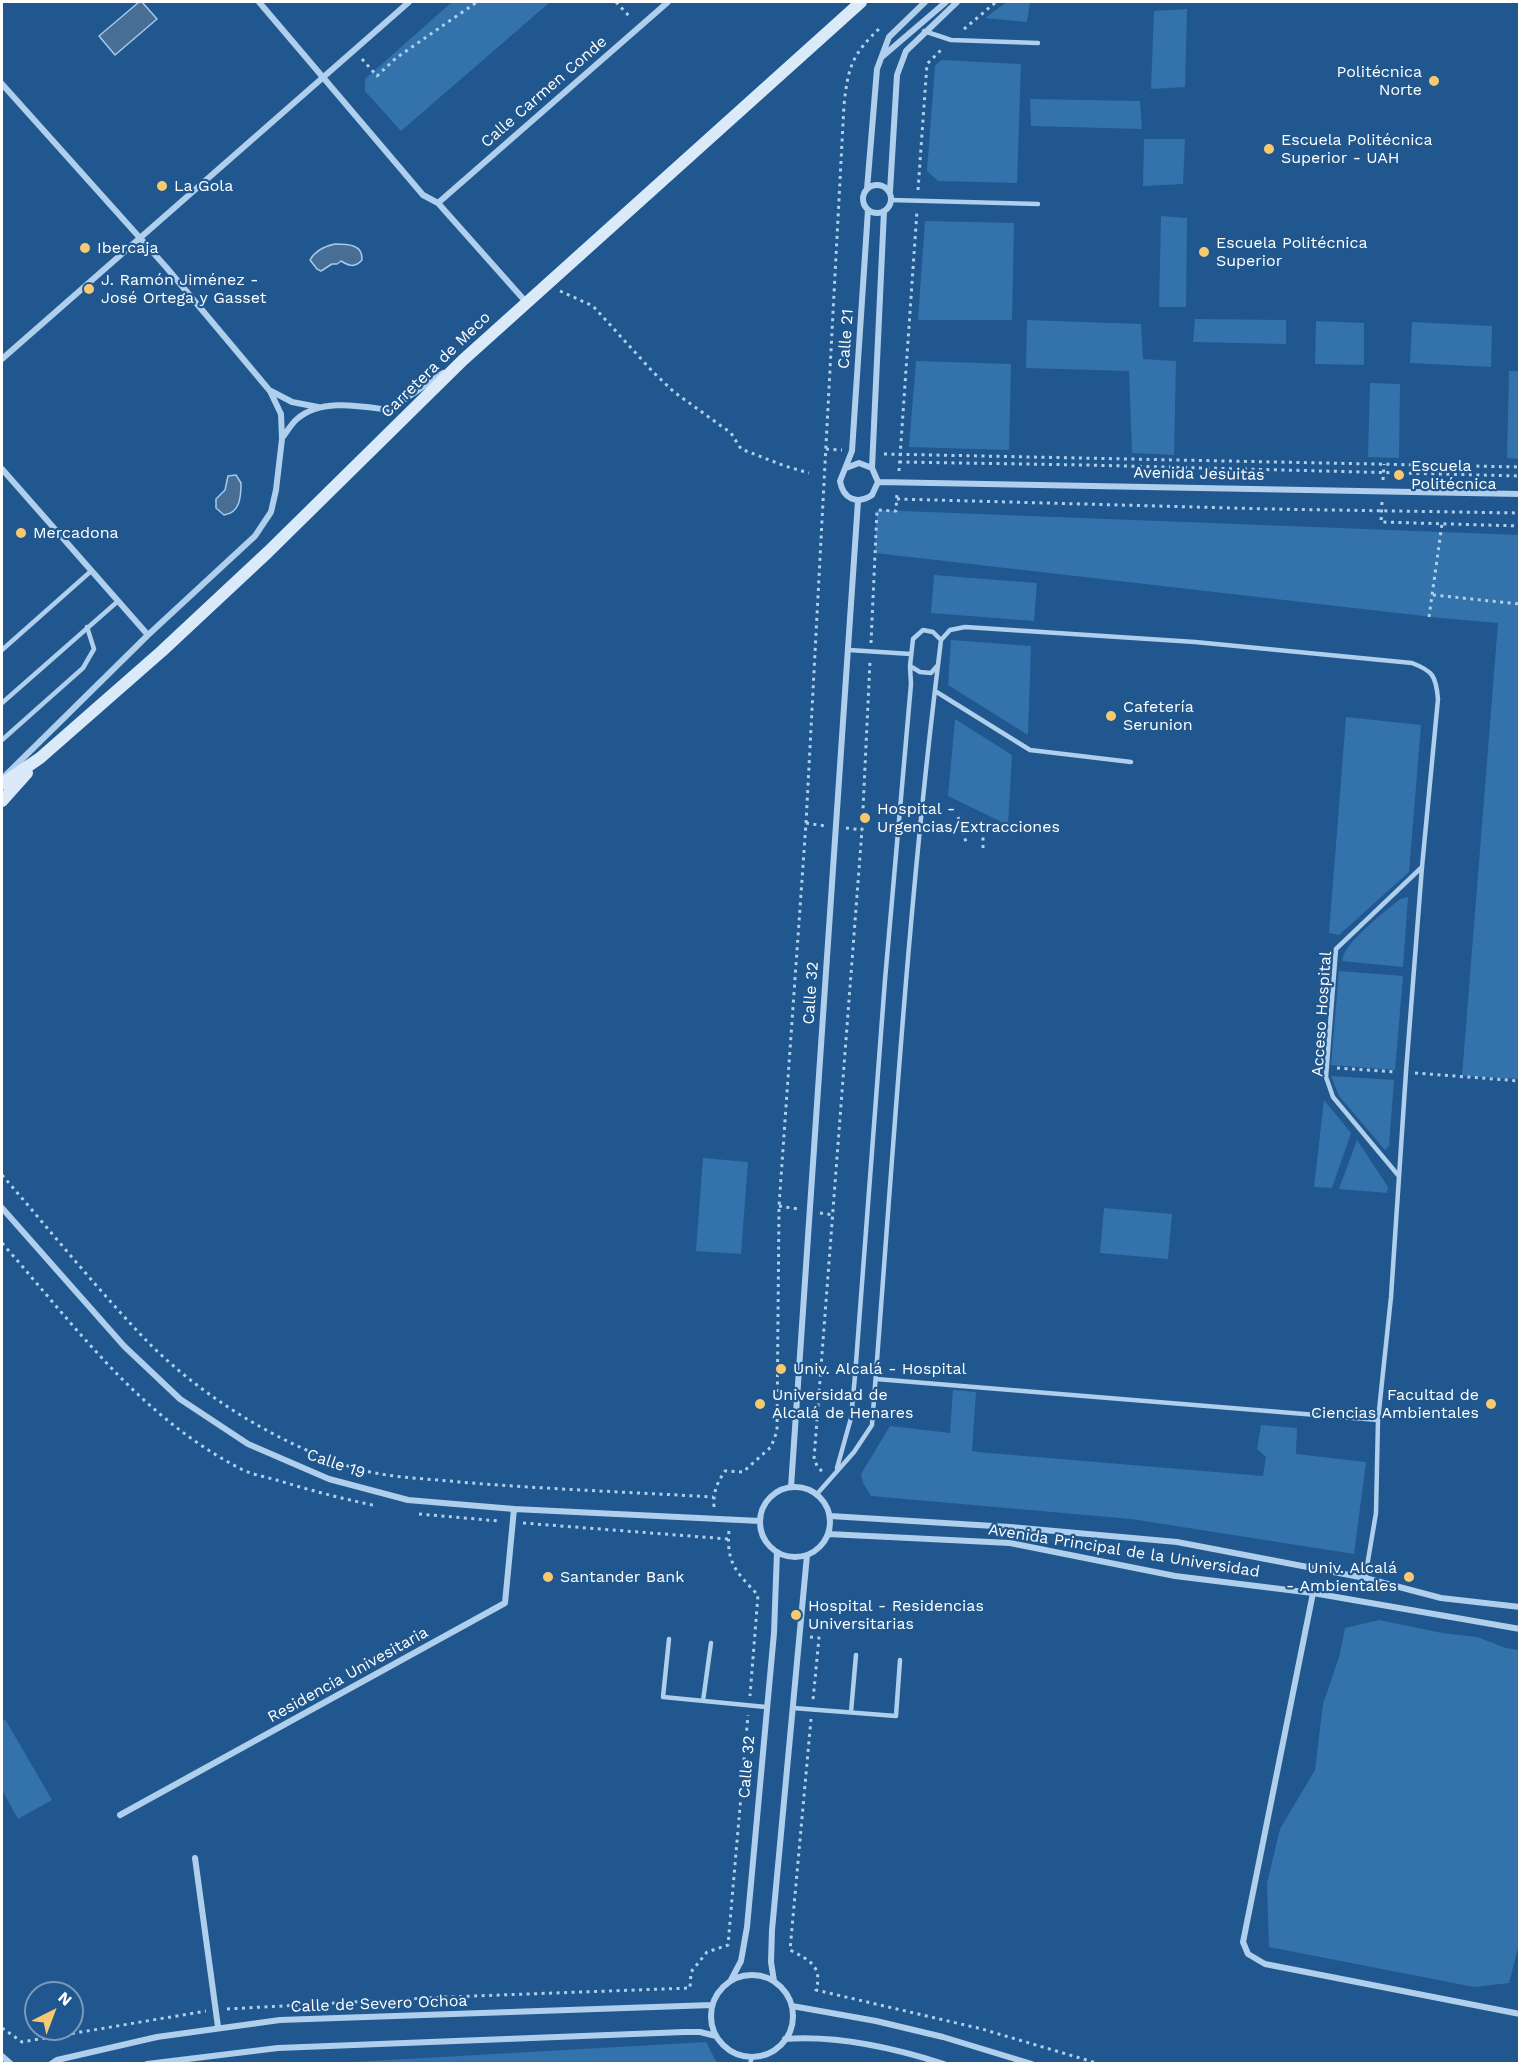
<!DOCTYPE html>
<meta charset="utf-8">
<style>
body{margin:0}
#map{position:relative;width:1521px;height:2065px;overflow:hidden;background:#20578e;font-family:"Work Sans",sans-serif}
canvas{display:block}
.frame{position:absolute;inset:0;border:3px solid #fff;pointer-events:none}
.north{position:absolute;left:24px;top:1981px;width:60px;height:60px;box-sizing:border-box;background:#20578e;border:2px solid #799abb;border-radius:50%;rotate:42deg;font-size:16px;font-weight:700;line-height:24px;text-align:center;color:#fff}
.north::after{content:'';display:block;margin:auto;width:21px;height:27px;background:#f9c970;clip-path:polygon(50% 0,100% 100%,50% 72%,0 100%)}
</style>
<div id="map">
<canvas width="1521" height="2065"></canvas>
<div class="frame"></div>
<div class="north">N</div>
</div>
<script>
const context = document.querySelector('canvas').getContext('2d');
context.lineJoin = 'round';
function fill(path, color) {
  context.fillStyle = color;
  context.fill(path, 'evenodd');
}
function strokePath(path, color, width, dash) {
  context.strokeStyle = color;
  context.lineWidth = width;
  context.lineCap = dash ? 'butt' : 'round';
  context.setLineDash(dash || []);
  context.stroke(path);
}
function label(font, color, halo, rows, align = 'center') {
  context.font = font + ' "Work Sans",sans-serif';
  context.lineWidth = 4.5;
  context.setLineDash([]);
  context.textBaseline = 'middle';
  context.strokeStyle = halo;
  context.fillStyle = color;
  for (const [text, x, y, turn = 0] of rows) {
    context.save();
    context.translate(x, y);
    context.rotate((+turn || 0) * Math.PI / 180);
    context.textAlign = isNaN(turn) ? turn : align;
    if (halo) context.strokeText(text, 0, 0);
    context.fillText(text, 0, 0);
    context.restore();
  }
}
const green = new Path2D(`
 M 452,2 L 550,2 L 401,131 L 365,91 L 365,79 Z
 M 1007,2 L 1030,2 L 1027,22 L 985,18 Z
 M 1187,9 L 1185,87 L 1151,89 L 1154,11 Z
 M 941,60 L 1021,64 L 1017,183 L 938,181 L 927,171 L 935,66 Z
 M 1030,99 L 1140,101 L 1142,129 L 1031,126 Z
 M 1144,139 L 1185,139 L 1183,184 L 1143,186 Z
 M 1161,216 L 1187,218 L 1186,307 L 1159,307 Z
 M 925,221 L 1014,223 L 1012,320 L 918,320 Z
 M 1195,319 L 1286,320 L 1286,344 L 1193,342 Z
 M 1027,320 L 1141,324 L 1143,359 L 1176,361 L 1174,455 L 1132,453 L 1129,371 L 1026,368 Z
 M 1316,321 L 1364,323 L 1364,365 L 1315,364 Z
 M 1412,322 L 1492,326 L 1491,367 L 1410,363 Z
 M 916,361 L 1011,364 L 1009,450 L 909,447 Z
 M 1509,371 L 1519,371 L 1519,459 L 1507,458 Z
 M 1370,383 L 1400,384 L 1399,458 L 1368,457 Z
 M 877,510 L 1519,535 L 1519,1079 L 1462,1076 L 1498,623 L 1441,618 L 875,553 Z
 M 934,575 L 1037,583 L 1034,621 L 931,613 Z
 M 951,640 L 1031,646 L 1028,735 L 948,685 Z
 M 1346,717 L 1421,725 L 1409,872 L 1339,935 L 1329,933 Z
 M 955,719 L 1012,755 L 1008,825 L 948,796 Z
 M 1408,897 L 1403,967 L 1342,961 C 1343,943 1386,911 1400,899 Z
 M 1339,971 L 1403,976 L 1395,1070 L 1331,1065 Z
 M 1331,1076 L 1394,1080 L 1389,1146 L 1385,1150 L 1339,1096 Z
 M 1324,1100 L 1351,1133 L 1332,1188 L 1314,1187 Z
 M 1357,1140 L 1388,1187 L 1387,1193 L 1339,1189 Z
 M 703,1158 L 748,1162 L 741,1254 L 696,1251 Z
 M 1104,1208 L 1172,1214 L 1168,1259 L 1100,1253 Z
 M 953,1390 L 976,1392 L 972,1451 L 977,1452 L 1263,1476 L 1266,1457 L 1257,1449 L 1261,1425 L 1297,1428 L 1296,1454 L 1366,1462 L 1354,1554 L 1131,1519 L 871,1496 L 863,1483 L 861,1474 L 890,1426 L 950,1433 Z
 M 1379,1620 L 1442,1633 L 1477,1637 L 1506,1648 L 1519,1650 L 1520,1940 L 1509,1983 L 1474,1987 L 1269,1947 L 1267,1883 L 1280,1829 L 1315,1770 L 1323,1704 L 1340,1654 L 1345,1628 Z
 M 5,1719 L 52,1800 L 18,1819 L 2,1790 L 2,1721 Z
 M 706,2042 L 717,2063 L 335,2063 Z`);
const water = new Path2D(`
 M 139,2 L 142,2 L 157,19 L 115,55 L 99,36 Z
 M 335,244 C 347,244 363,244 362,260 C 355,268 349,266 341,261 L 337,264 L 332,264 L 321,271 L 317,269 L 310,260 C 315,251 325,246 335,244 Z
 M 236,475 L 241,483 C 241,497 240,513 224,515 L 216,508 L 216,499 L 225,490 L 228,476 Z`);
const path = new Path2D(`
 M 616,2 L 631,18
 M 964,29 L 996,2
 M 362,59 L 377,76 L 396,58 L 477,2
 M 918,190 L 927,64 L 943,48
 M 560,291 L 593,306 L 653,372 L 674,392 L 731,433 L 741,449 L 785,466 L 809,473
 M 826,449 L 842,450
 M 884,454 L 1520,467
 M 899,462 L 1085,465 L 1520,476
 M 899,471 L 917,211
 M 1383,480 L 1384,464
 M 897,499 L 1269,509 L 1520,513
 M 1382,502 L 1381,522 L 1520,526
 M 1433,595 L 1520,604
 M 1429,617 L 1442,524
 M 871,643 L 877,510 L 896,511 L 897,493
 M 958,817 L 967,845
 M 806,823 L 825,826
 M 846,828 L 862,830
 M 983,848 L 983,830
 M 1337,1068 L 1396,1072
 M 1415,1073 L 1520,1081
 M 2,1175 C 48,1228 93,1284 142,1336 C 196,1393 276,1443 351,1467 C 385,1478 423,1478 459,1482 C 543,1489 628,1492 713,1497
 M 779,1206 L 798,1209
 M 820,1213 L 834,1215
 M 2,1243 C 76,1327 139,1416 241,1469 C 253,1475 267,1477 280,1481 C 312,1491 344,1499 377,1506
 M 822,1471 L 818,1468 L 814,1459 L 862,830 L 870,661
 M 714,1507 C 713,1492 717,1483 725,1471 L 743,1472 L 771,1447 L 777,1431 L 779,1206 L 806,823 L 844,105 C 848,67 852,54 881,27
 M 419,1514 L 499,1521
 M 523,1523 L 728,1539
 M 729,1531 C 726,1563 737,1573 758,1595 L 750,1696
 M 810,1637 L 819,1638 L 813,1700
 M 811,1719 L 790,1950 C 809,1960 823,1966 816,1990 L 982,2029 L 1100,2064
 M 227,2009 L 446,1997 L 690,1988 L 691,1972 L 707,1952 L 728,1945 L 748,1715
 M 2,2028 L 22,2042 L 206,2011`);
const lane = new Path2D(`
 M 924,31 L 951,40 L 1038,43
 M 891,200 L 1038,204
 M 923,630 L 933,632 L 941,640 L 938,665 L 931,673 L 920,672 L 910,666 L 913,639 Z
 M 941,640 L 950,630 L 965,627 L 1195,642 L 1412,663 C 1433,671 1436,676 1438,699 L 1422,867 L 1406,1072 L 1391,1297 L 1378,1420 L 1376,1513 L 1365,1578
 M 2,650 L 90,572
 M 849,650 L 911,654
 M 935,691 L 1030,750 L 1131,762
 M 2,703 L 117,602
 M 2,740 L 83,668 L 94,649 L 87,627
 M 1398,1175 L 1333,1097 L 1326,1077 L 1336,949 L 1422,867
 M 876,1379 L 1378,1420
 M 837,1468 L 851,1418 L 855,1376 L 885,980 L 911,684 L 910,666
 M 817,1494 L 854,1452 L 872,1425 C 892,1171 907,917 938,665
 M 669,1639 L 663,1697 L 766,1707
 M 703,1701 L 711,1643
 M 793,1708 L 896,1716 L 900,1660
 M 851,1712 L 856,1655
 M 750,2064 L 752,2057`);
const street = new Path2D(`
 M 259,2 L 423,195 L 438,203 L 668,2
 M 883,56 L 946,2
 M 2,84 L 166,267 L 270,391 L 281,414 L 282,439 L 276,490 L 271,512 L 255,536 L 148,635 L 6,775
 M863 199a14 14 0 1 1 28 0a14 14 0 1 1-28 0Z
 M 867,189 L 877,69 L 889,37 L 925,2
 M 890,191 L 897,75 L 906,51 L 957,2
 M 438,203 L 526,302
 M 2,359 L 409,2
 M 271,391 L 292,402 L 318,407
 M 282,438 C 287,432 291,424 297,419 C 321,398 360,406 389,410 L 443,373
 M 846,468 L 859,463 L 872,468 L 878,482 L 872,495 C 857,505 843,499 840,481 L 852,451 L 868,210
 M 872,468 L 884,211
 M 2,469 L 148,635
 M 878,482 L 1520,494
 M 2,1208 L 124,1346 L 180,1399 L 248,1444 L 329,1479 L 408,1500 L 514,1509 L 760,1521
 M 791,1487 L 858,501
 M760 1522a35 35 0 1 1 70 0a35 35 0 1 1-70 0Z
 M 830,1516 L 1010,1527 L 1177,1542 L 1365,1578 L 1441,1598 L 1520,1607
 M 828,1534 L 1010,1543 L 1175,1576 L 1313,1593 L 1520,1629
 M 1313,1593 L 1243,1942 L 1248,1954 L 1265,1964 L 1520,2014
 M 120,1815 L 505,1603 L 514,1509
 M 195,1858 L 218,2027
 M711 2016a41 41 0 1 1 82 0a41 41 0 1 1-82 0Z
 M 731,1980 L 741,1961 L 747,1927 L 774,1633 L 777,1552
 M 774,1981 L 771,1962 L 772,1930 L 807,1555
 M 792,2006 L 876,2021 L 943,2037 L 1032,2064
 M 785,2039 C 837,2035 894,2048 944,2064
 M 2,2056 L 11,2064
 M 51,2064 L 57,2060 L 157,2037 L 280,2020 L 712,2005
 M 147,2064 L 278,2048 L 684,2032 L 700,2032 L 716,2036`);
const secondary = new Path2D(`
 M 2,784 L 40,758 L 162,651 L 268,552 L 463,360 L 861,2
 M 2,801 L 27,773`);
const markers = [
 [1434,81,6,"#f9c970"],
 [1269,149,6,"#f9c970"],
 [162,186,6,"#f9c970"],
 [85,248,6,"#f9c970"],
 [1204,252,6,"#f9c970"],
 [89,289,6,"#f9c970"],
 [1399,475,6,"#f9c970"],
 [21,533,6,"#f9c970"],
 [1111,716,6,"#f9c970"],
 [865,818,6,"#f9c970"],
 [781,1369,6,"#f9c970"],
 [760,1404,6,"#f9c970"],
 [1491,1404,6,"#f9c970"],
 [548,1577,6,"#f9c970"],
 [1409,1577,6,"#f9c970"],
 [796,1615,6,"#f9c970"]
];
const poiNames = [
 ["Politécnica",1422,72,"right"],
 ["Norte",1422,90,"right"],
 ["Escuela Politécnica",1281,140],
 ["Superior - UAH",1281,158],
 ["La Gola",174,186],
 ["Escuela Politécnica",1216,243],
 ["Superior",1216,261],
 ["Ibercaja",97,248],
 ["J. Ramón Jiménez -",101,280],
 ["José Ortega y Gasset",101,298],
 ["Escuela",1411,466],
 ["Politécnica",1411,484],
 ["Mercadona",33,533],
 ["Cafetería",1123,707],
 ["Serunion",1123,725],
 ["Hospital -",877,809],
 ["Urgencias/Extracciones",877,827],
 ["Univ. Alcalá - Hospital",793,1369],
 ["Universidad de",772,1395],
 ["Alcalá de Henares",772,1413],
 ["Facultad de",1479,1395,"right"],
 ["Ciencias Ambientales",1479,1413,"right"],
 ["Univ. Alcalá",1397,1568,"right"],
 ["- Ambientales",1397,1586,"right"],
 ["Santander Bank",560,1577],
 ["Hospital - Residencias",808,1606],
 ["Universitarias",808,1624]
];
const streetNames = [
 ["Calle Carmen Conde",544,92,-41],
 ["Calle 21",846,339,-86],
 ["Carretera de Meco",436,365,-44],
 ["Avenida Jesuitas",1199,474,1],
 ["Calle 32",811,993,-86],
 ["Acceso Hospital",1322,1014,-86],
 ["Calle 19",336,1464,19],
 ["Avenida Principal de la Universidad",1124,1551,9],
 ["Residencia Univesitaria",348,1675,-29],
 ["Calle 32",747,1767,-85],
 ["Calle de Severo Ochoa",379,2004,-2]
];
fill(green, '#3472ab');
fill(water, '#486e95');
strokePath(water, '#a3caed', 1.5);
strokePath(path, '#afcfec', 3, [3, 4.5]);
strokePath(lane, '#afcfec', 4.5);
strokePath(street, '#afcfec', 6);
strokePath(secondary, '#dbeaf9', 12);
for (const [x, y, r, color] of markers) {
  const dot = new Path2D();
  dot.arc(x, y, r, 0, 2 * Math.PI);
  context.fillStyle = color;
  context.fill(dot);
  strokePath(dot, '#20578e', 2);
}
label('16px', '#fff', '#20578e', poiNames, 'left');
label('16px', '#fff', '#20578e', streetNames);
</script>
